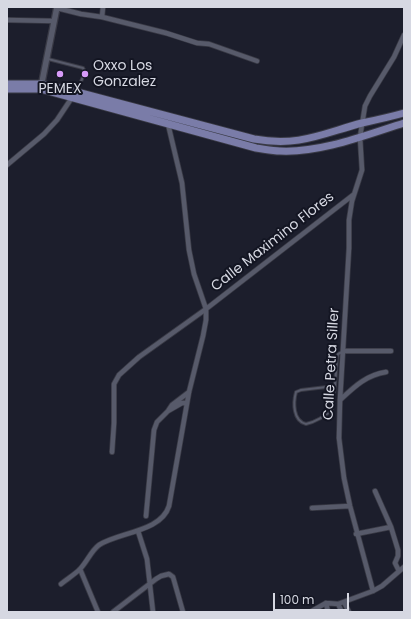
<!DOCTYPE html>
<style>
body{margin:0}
#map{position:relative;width:411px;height:619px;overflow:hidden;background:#1c1e2c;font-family:Poppins,sans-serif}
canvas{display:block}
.frame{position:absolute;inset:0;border:8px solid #d6d8e2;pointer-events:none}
.scale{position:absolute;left:273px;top:593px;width:76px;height:18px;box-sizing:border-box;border:2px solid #d6d8e2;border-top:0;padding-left:5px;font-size:12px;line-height:14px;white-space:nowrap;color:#d6d8e2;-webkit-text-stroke:3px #131522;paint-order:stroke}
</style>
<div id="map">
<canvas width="411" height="619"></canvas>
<div class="frame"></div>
<div class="scale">100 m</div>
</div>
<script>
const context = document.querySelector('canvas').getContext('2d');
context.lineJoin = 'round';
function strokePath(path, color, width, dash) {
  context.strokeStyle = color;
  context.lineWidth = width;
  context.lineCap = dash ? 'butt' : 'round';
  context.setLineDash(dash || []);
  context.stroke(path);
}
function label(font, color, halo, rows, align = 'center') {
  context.font = font + ' Poppins,sans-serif';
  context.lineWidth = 4;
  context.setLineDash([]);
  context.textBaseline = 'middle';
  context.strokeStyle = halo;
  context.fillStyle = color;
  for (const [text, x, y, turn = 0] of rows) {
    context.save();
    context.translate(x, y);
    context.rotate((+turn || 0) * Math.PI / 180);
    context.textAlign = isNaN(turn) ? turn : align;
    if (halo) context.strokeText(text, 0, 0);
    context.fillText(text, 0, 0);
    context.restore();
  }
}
const service = new Path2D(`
 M 48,59 L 83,68 L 85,72 L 77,91
 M 335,386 L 301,390 L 296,392 C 293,403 293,421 306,424 C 315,422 326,416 332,409 L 335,386 L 337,358 L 338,354 L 342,352`);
const minor = new Path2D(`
 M 57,8 L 81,14 L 102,17 L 166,33 L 197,43 L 209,44 L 257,61
 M 102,17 L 103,7
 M 7,20 L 54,21
 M 7,165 L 44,134 L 57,120 L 73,96
 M 343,351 L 391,351
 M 340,400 C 354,387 366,375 386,372
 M 168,411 L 182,403 L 187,403
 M 112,452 L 114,423 L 114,384 L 119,375 L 139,357 L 206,309 L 353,195
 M 375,491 L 391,527 L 398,550 L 398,556 L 395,563 L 399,571
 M 312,508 L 350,506
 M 146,516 L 154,430 L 157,422 L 168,411 L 172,405 L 189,392
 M 138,531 L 147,559 L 153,612
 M 356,534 L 391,527
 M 80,569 L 98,612
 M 61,584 C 67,579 74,575 80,569 C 87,562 91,551 99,545 C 119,532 161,532 169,506 L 189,392 L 203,336 L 206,320 L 206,309 L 194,274 L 189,250 L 182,183 L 168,124
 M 373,591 L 350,506 L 344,478 L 339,438 L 340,400 L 349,248 L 349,220 L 352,201 L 362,170 L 360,137 L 365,106 L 370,96 L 394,57 L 404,35
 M 344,602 L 349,612
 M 326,603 L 328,612
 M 338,604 L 342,612
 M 113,612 L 156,579 L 161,576 L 169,574 L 173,577 L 183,612
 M 310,612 L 326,603 L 338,604 L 373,591 L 382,586 L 404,567`);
const tertiary = new Path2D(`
 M 41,87 L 57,7`);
const primary = new Path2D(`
 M 7,84 L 41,84 L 77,92 L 254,139 C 299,147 321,134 362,123 C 376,120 390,117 404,113
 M 7,89 L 41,89 L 256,148 C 264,149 272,151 280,151 C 321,153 366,135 404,123`);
const markers = [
 [60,74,4,"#d79bf9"],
 [85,74,4,"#d79bf9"]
];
const poiNames = [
 ["Oxxo Los",93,66],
 ["Gonzalez",93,82],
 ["PEMEX",60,89,"center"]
];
const streetNames = [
 ["Calle Maximino Flores",273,242,-38],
 ["Calle Petra Siller",332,364,-87]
];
strokePath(service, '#393a45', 4);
strokePath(minor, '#393a45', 6);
strokePath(tertiary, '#393a45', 8);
strokePath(primary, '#393a45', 9);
strokePath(service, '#575a6a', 2);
strokePath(minor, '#575a6a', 4.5);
strokePath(tertiary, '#575a6a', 5.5);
strokePath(primary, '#7a7ca8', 7);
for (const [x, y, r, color] of markers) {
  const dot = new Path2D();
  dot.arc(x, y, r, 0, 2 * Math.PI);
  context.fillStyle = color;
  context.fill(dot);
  strokePath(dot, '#131522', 1.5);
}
label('14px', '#d6d8e2', '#131522', poiNames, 'left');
label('14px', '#d6d8e2', '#131522', streetNames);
</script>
